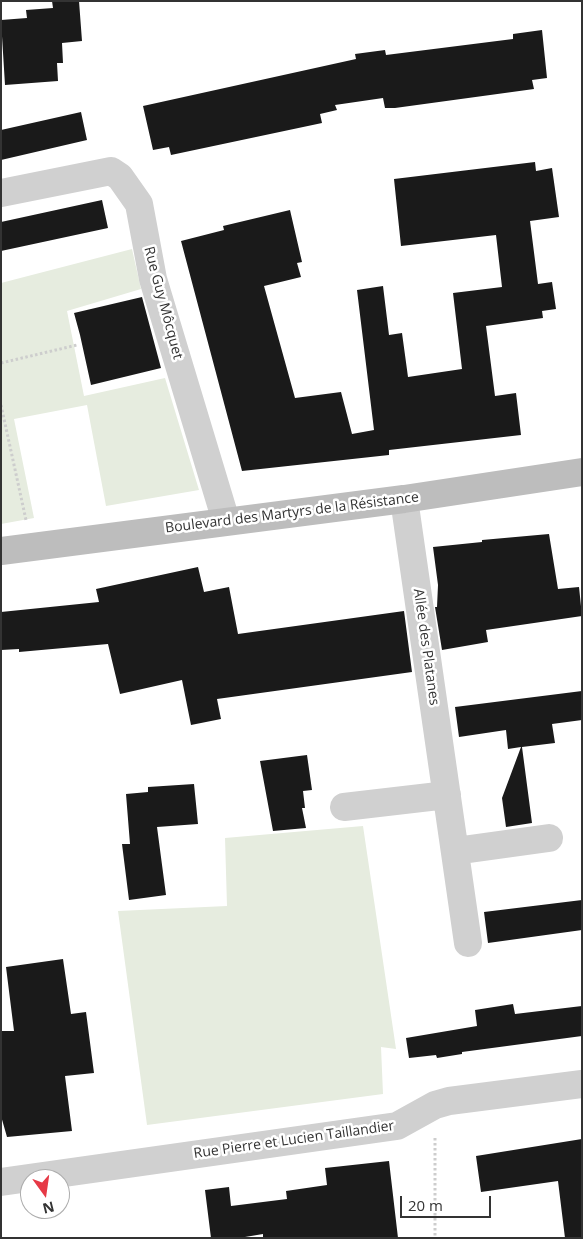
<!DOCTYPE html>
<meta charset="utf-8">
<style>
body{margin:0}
#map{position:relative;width:583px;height:1239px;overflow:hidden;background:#fff;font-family:"Open Sans",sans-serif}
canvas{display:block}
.frame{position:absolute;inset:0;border:2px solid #333;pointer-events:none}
.north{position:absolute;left:20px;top:1169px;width:50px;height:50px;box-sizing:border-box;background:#fff;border:1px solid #adadad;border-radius:50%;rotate:166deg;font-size:14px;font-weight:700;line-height:20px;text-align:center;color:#333}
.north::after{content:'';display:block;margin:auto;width:18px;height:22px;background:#e63946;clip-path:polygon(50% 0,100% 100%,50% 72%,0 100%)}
.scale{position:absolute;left:400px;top:1196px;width:91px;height:22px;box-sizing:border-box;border:2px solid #333;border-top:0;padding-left:6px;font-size:15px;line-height:18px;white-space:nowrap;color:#333;-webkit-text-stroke:4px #fff;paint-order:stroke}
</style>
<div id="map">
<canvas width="583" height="1239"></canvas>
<div class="frame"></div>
<div class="north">N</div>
<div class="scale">20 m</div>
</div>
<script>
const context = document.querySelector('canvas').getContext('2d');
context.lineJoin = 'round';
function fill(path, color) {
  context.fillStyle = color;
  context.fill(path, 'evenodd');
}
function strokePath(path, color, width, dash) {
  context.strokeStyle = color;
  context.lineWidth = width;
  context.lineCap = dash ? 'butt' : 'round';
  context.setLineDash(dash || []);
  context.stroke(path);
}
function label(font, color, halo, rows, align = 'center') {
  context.font = font + ' "Open Sans",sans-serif';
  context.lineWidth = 5;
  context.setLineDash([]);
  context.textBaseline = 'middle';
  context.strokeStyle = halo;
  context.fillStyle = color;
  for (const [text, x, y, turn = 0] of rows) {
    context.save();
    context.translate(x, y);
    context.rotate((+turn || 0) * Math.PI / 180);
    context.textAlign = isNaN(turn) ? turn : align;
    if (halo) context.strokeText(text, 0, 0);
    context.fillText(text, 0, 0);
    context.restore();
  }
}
const green = new Path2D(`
 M 132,249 L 141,289 L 67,311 L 84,396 L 165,378 L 199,490 L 106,506 L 87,405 L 14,419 L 34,518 L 1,524 L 1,283 Z
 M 363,826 L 396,1049 L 381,1047 L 383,1094 L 147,1125 L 118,911 L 227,906 L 225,838 Z`);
const building = new Path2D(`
 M 52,1 L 79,1 L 82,41 L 62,43 L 63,63 L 57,63 L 58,81 L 5,85 L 1,20 L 27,18 L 26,10 L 53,8 Z
 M 542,30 L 547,78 L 532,80 L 534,89 L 395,108 L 385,108 L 383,98 L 335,105 L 337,110 L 320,114 L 322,123 L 171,155 L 169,147 L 153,150 L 143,106 L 356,59 L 355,54 L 385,50 L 386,55 L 513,39 L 513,34 Z
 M 81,112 L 87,140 L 1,160 L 1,130 Z
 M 535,162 L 536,171 L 552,168 L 559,217 L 530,221 L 538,284 L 552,282 L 556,309 L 542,311 L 543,318 L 486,326 L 495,396 L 516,393 L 521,435 L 389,450 L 389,455 L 242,471 L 181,241 L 224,230 L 223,226 L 290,210 L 302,262 L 297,263 L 301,277 L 264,286 L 295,398 L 341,392 L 352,434 L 374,430 L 357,290 L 383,286 L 389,335 L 402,333 L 408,377 L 462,369 L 453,293 L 502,287 L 496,235 L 401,246 L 394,179 Z
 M 102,200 L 108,228 L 1,251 L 1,222 Z
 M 142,297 L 161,368 L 91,385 L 80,335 L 74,313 Z
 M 549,534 L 558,589 L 579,587 L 582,616 L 486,630 L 488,642 L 442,650 L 435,607 L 437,607 L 438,585 L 433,547 L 482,542 L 482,540 Z
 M 198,567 L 204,592 L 229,587 L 238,634 L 404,611 L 412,672 L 217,699 L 221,719 L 191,725 L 182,680 L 120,694 L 108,644 L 19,652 L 19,649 L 1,650 L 1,612 L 99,602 L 96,589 Z
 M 582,691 L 582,720 L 552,724 L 555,743 L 522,747 L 532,823 L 506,827 L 502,798 L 521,747 L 508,749 L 506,730 L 459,737 L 455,707 Z
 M 307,755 L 312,790 L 303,791 L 305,808 L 302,808 L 306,828 L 273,831 L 260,761 Z
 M 194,784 L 198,824 L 157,827 L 166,895 L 129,900 L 122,844 L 130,844 L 126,794 L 148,792 L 148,787 Z
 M 582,900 L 582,930 L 488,943 L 484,912 Z
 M 63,959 L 71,1014 L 86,1012 L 94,1073 L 65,1076 L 72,1131 L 7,1137 L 1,1116 L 1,1031 L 14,1031 L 6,967 Z
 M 513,1004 L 515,1014 L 582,1006 L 582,1036 L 462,1052 L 462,1054 L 437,1058 L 436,1055 L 409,1058 L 406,1038 L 477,1026 L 475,1010 Z
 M 582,1139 L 582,1238 L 565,1238 L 558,1181 L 481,1192 L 476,1156 Z
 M 389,1161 L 398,1238 L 263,1238 L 263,1234 L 239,1238 L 211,1238 L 205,1190 L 229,1187 L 231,1206 L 287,1199 L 286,1191 L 327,1185 L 325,1168 Z`);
const path = new Path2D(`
 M 1,363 L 77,345
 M 1,405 L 26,520
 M 435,1138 L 435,1238`);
const street = new Path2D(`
 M 1,193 L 111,171 L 120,177 L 139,204 L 153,279 L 226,521
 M 404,499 L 468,943
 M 344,807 L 447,795
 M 455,851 L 549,838
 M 1,1182 L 397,1126 L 435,1105 L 449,1101 L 582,1084`);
const secondary = new Path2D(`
 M 1,551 L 404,499 L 582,472`);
const streetNames = [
 ["Rue Guy Môcquet",163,303,75],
 ["Boulevard des Martyrs de la Résistance",292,513,-7],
 ["Allée des Platanes",426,647,82],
 ["Rue Pierre et Lucien Taillandier",294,1140,-8]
];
fill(green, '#e6ecdf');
fill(building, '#1a1a1a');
strokePath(path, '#cdcdcd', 3, [2.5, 2.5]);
strokePath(street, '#d0d0d0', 28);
strokePath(secondary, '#bdbdbd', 28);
label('14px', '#333', '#fff', streetNames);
</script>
